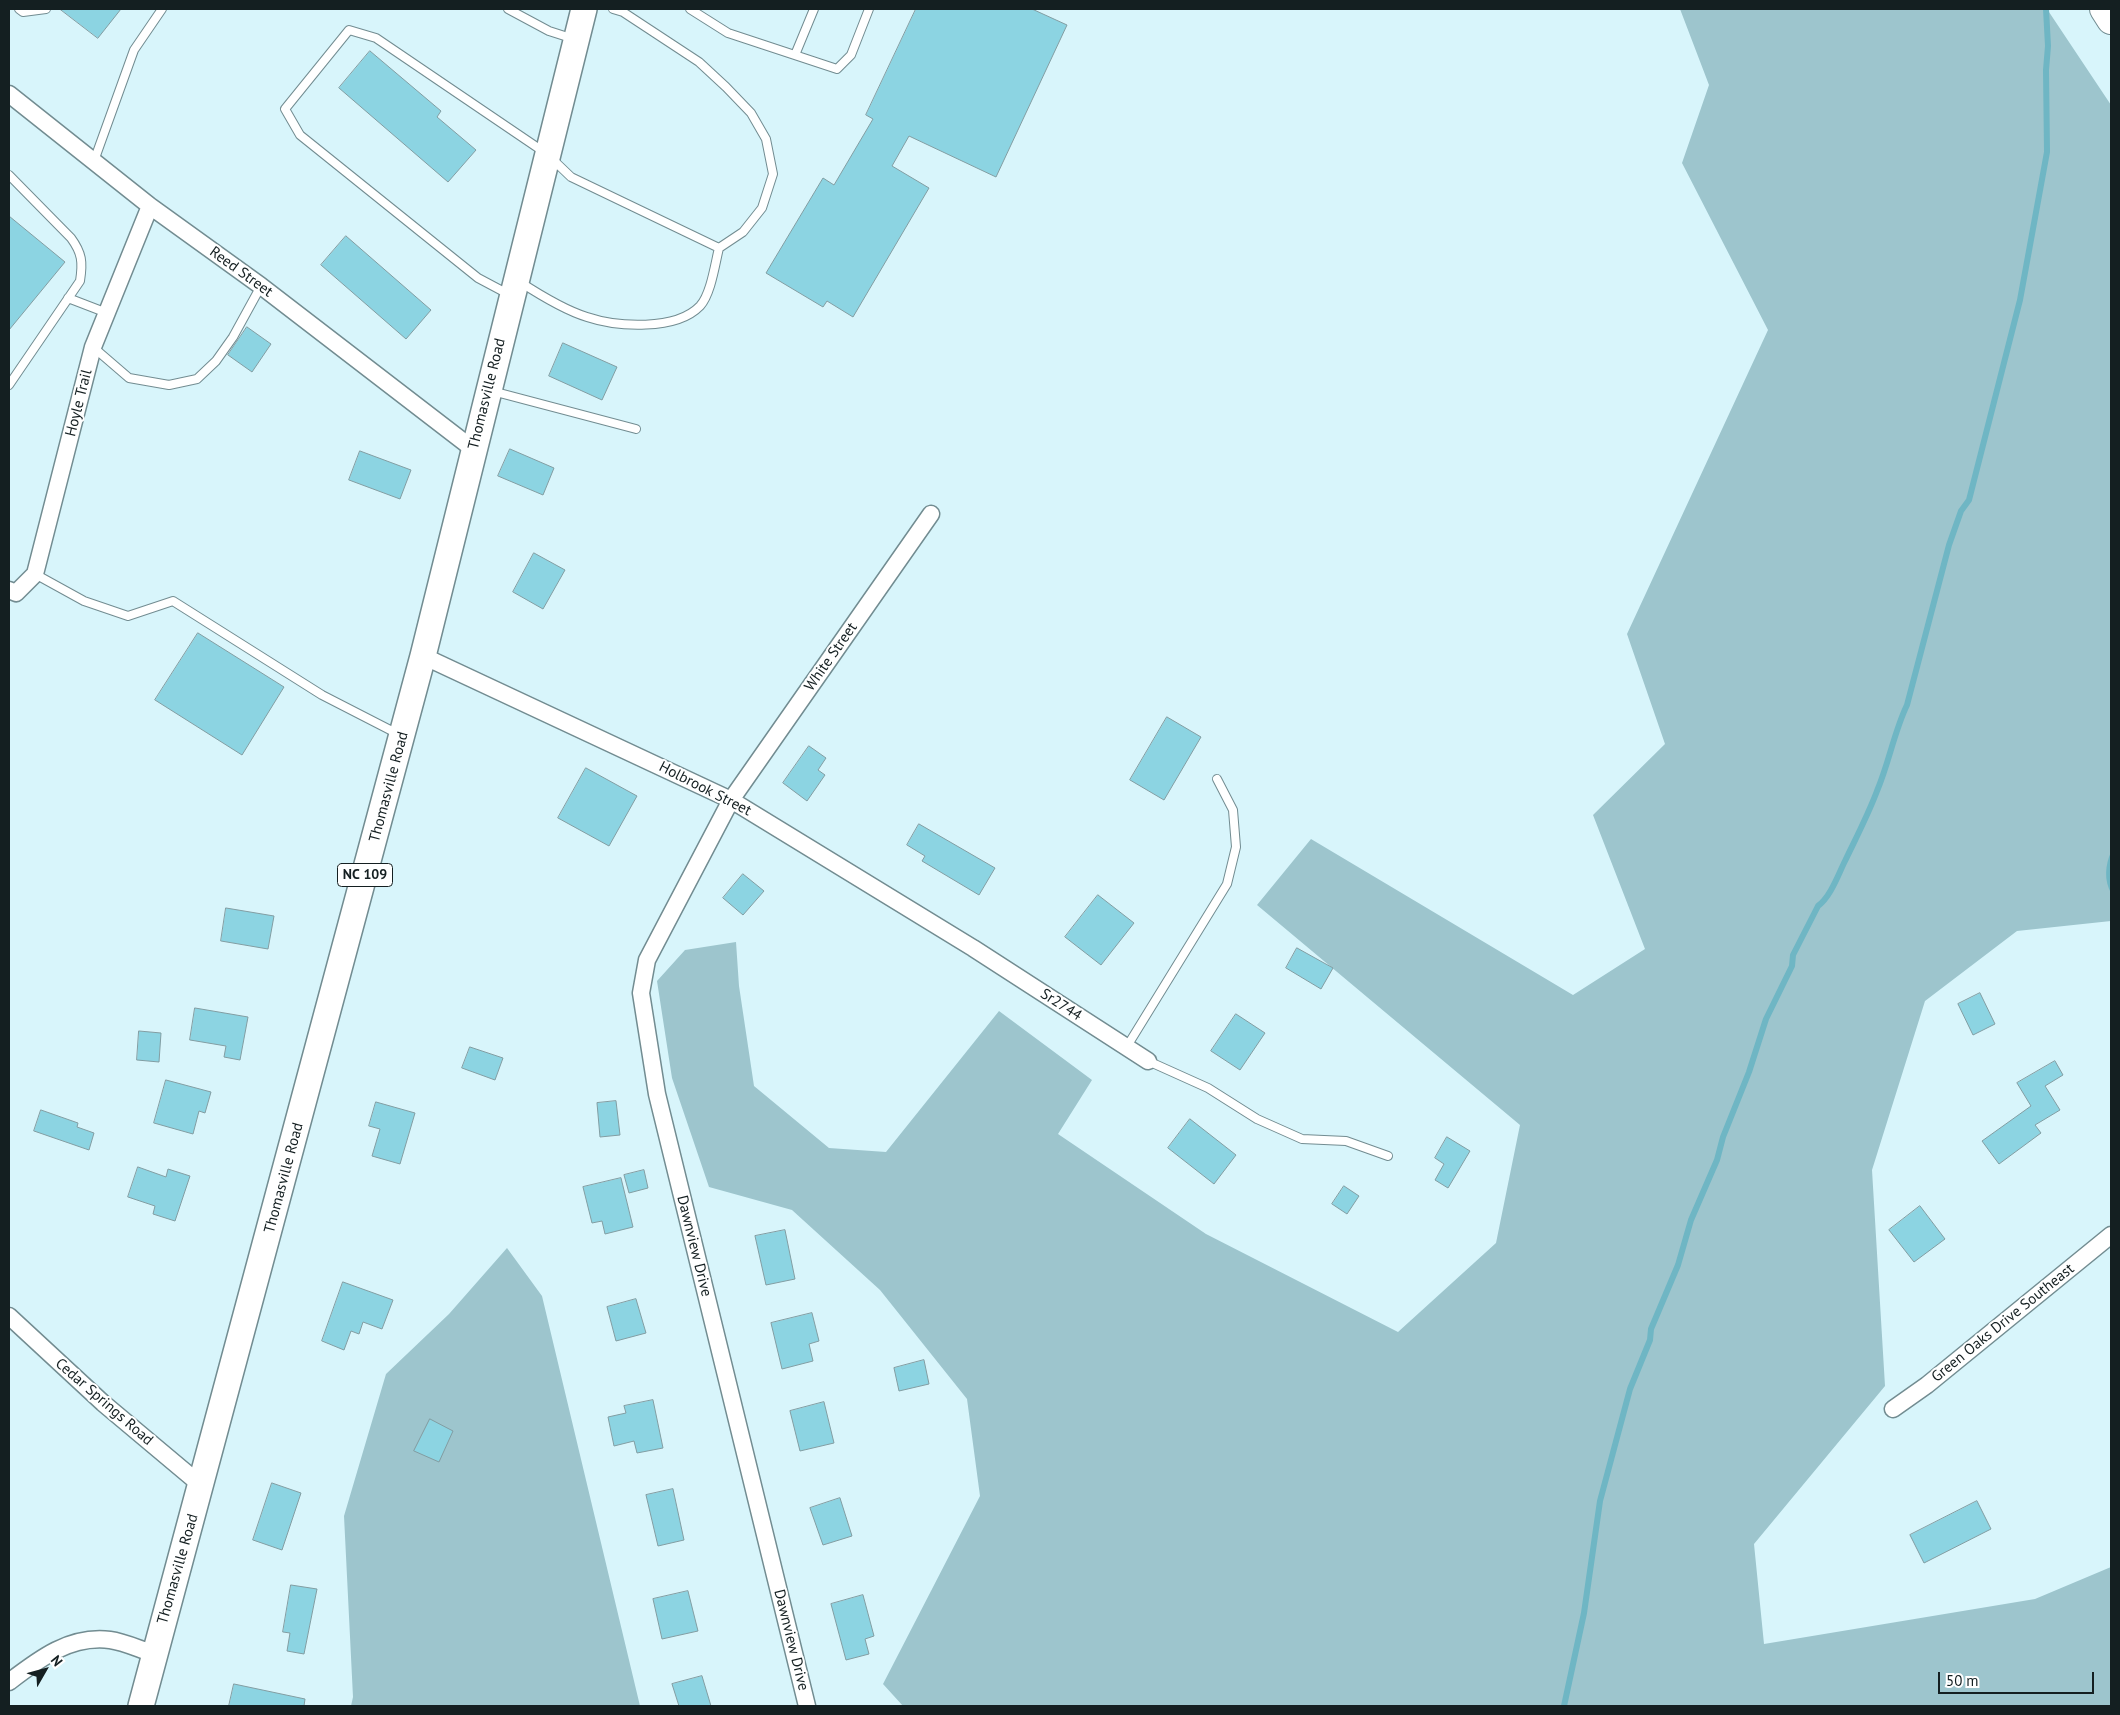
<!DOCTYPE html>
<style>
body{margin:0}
#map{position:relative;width:2120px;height:1715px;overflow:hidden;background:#d8f5fb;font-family:"PT Sans",sans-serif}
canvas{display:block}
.frame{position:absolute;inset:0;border:10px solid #141f21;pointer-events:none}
.north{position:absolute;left:20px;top:1645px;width:50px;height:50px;-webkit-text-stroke:4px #fff;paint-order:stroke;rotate:52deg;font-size:14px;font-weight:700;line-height:20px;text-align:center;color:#141f21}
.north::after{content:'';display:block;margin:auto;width:18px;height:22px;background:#141f21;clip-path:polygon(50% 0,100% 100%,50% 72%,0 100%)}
.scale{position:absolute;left:1938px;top:1672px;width:156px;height:22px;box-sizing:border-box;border:2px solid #141f21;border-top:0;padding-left:6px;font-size:15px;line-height:18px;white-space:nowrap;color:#141f21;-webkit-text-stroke:4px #fff;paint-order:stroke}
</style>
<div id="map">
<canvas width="2120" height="1715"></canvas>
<div class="frame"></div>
<div class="north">N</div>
<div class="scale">50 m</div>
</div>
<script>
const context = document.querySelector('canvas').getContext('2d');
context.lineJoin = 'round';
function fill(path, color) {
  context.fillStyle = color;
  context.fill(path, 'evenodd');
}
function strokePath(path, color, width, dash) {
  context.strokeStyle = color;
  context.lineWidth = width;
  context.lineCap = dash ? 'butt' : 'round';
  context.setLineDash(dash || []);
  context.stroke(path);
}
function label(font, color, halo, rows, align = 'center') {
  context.font = font + ' "PT Sans",sans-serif';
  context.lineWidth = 4;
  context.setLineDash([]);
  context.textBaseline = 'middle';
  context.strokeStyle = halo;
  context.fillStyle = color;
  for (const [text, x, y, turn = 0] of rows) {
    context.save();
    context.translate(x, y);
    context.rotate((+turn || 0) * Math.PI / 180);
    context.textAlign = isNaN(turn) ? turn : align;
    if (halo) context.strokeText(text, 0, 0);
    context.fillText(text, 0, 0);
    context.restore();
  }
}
const green = new Path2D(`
 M 1680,9 L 2047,9 L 2111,105 L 2111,921 L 2017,931 L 1925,1001 L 1872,1170 L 1885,1386 L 1754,1544 L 1764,1644 L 2035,1599 L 2111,1567 L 2111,1706 L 903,1706 L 883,1684 L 980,1496 L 967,1399 L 880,1290 L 792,1210 L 709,1187 L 672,1078 L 657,981 L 685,950 L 736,942 L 739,986 L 754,1086 L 829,1148 L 886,1152 L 999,1011 L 1092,1080 L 1058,1134 L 1206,1234 L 1398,1332 L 1496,1243 L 1520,1125 L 1257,905 L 1311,839 L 1573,995 L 1645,949 L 1593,815 L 1665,744 L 1627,634 L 1768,330 L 1682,163 L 1709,85 Z
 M 507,1248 L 542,1296 L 640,1706 L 351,1706 L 353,1697 L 344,1516 L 386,1374 L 449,1314 Z`);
const water = new Path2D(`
 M 2111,852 L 2111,893 C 2104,881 2105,865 2111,852 Z`);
const stream = new Path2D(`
 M 1564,1706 L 1584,1613 L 1600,1501 L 1630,1389 L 1650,1340 L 1651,1329 L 1678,1265 L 1691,1220 L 1717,1160 L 1723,1137 L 1749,1072 L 1766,1019 L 1792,966 L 1793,955 L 1818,906 C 1831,896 1838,875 1845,861 C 1856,838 1868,815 1877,791 C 1889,763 1894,732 1907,705 L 1949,545 L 1961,511 L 1969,500 L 2020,300 L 2047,152 L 2046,70 L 2048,46 L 2046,9`);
const building = new Path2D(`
 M 60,9 L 121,9 L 98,38 Z
 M 916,9 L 1032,9 L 1067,25 L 996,177 L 909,136 L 892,166 L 929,188 L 853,317 L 827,301 L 823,307 L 766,273 L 823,178 L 834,185 L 873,119 L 866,115 Z
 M 370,51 L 441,111 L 437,117 L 476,150 L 448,182 L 339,88 Z
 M 9,216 L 65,262 L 9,330 Z
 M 346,236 L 431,310 L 406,339 L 321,265 Z
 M 247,327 L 271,344 L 252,372 L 228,355 Z
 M 563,343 L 617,367 L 602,400 L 549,376 Z
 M 510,449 L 554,468 L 543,495 L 498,476 Z
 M 360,451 L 411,470 L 400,499 L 349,480 Z
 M 534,553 L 565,570 L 543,609 L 513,592 Z
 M 198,633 L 284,687 L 242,755 L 155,700 Z
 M 1167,717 L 1201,737 L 1164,800 L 1130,780 Z
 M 809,746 L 826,758 L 818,770 L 825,775 L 807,801 L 783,783 Z
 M 586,768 L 637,796 L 609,846 L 558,818 Z
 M 919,824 L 995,868 L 979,895 L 922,861 L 925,856 L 907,845 Z
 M 743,874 L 764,891 L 743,915 L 723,898 Z
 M 1098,895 L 1134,923 L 1101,965 L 1065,937 Z
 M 226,908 L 274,916 L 268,949 L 221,941 Z
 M 1297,948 L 1333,968 L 1321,989 L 1286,968 Z
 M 1980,993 L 1995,1024 L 1973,1035 L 1958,1004 Z
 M 195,1008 L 248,1017 L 240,1060 L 224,1057 L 226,1046 L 190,1040 Z
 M 1236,1014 L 1265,1033 L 1240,1070 L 1211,1051 Z
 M 139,1031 L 161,1033 L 159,1062 L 137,1060 Z
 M 470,1047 L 503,1058 L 495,1080 L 462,1068 Z
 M 2055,1061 L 2063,1075 L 2045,1086 L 2060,1110 L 2035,1125 L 2041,1133 L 1999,1164 L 1982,1141 L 2031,1106 L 2017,1083 Z
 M 166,1080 L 211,1092 L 205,1113 L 199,1111 L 193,1134 L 154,1123 Z
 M 616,1101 L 620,1135 L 600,1137 L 597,1103 Z
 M 376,1102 L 415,1113 L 400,1164 L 372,1156 L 380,1129 L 369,1126 Z
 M 41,1110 L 78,1123 L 77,1127 L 94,1133 L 89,1150 L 34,1131 Z
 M 1190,1119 L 1236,1155 L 1214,1184 L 1168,1148 Z
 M 1447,1137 L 1470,1151 L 1448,1188 L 1435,1180 L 1444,1164 L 1435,1158 Z
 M 138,1167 L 166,1177 L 168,1169 L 190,1176 L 175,1221 L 153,1214 L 155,1206 L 128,1197 Z
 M 644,1170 L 648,1188 L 629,1193 L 624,1175 Z
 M 621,1178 L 633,1227 L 605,1234 L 602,1221 L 592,1223 L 583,1187 Z
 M 1344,1186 L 1359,1196 L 1347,1214 L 1332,1204 Z
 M 1920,1206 L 1945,1239 L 1914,1262 L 1889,1230 Z
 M 785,1230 L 795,1279 L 766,1285 L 755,1236 Z
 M 343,1282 L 393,1300 L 382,1329 L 363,1322 L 359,1334 L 351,1331 L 344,1350 L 322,1341 Z
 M 636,1299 L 646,1333 L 616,1341 L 607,1307 Z
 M 812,1313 L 819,1341 L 809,1344 L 813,1361 L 782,1369 L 771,1323 Z
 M 924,1360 L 929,1384 L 899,1391 L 894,1368 Z
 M 653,1400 L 663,1448 L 637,1453 L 634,1441 L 614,1446 L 608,1417 L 626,1413 L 624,1406 Z
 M 824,1402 L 834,1443 L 800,1451 L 790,1411 Z
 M 430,1419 L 453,1431 L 439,1462 L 414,1451 Z
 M 272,1483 L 301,1493 L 282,1550 L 253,1540 Z
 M 673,1489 L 684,1540 L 658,1546 L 646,1495 Z
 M 840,1498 L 852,1536 L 823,1545 L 810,1508 Z
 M 1977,1501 L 1991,1529 L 1924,1563 L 1910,1535 Z
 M 291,1585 L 317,1589 L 304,1654 L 287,1651 L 290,1633 L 283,1632 Z
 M 688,1591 L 698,1631 L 662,1639 L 653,1599 Z
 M 863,1595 L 874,1636 L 865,1639 L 869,1654 L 846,1660 L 831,1604 Z
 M 702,1676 L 711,1706 L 679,1706 L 672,1684 Z
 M 234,1684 L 305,1699 L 304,1706 L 229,1706 Z`);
const lane = new Path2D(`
 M 19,9 L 23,12 L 46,9
 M 508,9 L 549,31 L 574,39
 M 690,9 L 728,33 L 837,69 L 851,55 L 869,9
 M 795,55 L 814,9
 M 94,161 L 134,50 L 162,9
 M 9,175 L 71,238 C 82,253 83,262 80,281 L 9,385
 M 520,282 C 540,295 564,310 587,317 C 617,327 676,331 700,306 C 711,294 715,264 719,248
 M 510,295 L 478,278 L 300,135 L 285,109 L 349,30 L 376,38 L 547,154 L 571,177 L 719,248 L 743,232 L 762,208 L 773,174 L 766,139 L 751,113 L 726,87 L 699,62 L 623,12 L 613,9
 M 68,298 L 107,313
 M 93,347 L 129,378 L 169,385 L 197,379 L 216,361 L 233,337 L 261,286
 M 492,391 L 636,429
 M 35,574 L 84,601 L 128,616 L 173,601 L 322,695 L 398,734
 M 1126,1048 L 1227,884 L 1236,847 L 1233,810 L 1217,779
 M 1148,1061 L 1208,1088 L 1257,1119 L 1302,1139 L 1346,1141 L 1388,1156`);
const street = new Path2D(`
 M 9,94 L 150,206 L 261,286 L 473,449
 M 9,590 L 16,593 L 35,574 L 93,347 L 150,206
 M 423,656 L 731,800 L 973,948 L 1148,1061
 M 9,1316 L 103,1403 L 202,1486
 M 1893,1409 L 1927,1385 L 2111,1235
 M 9,1682 C 39,1659 70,1635 110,1640 C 125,1642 141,1650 155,1654
 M 807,1706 L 657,1094 L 641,993 L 647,960 L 731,800 L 931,514`);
const primary = new Path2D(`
 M 141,1706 L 423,656 L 584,9`);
const highway = new Path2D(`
 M 2104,9 L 2111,20`);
const shields = [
 [365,875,55]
];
const shieldNames = [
 ["NC 109",365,875]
];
const streetNames = [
 ["Reed Street",241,272,36],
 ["Thomasville Road",487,394,-76],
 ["Hoyle Trail",79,403,-76],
 ["White Street",831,657,-55],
 ["Thomasville Road",389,787,-75],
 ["Holbrook Street",705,789,27],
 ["Sr2744",1061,1005,33],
 ["Thomasville Road",284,1178,-75],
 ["Dawnview Drive",694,1246,76],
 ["Green Oaks Drive Southeast",2003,1323,-39],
 ["Cedar Springs Road",104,1402,41],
 ["Thomasville Road",178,1569,-74],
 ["Dawnview Drive",791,1640,76]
];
fill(green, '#9dc5cd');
fill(water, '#6fb6c4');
strokePath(stream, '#6fb6c4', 6);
fill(building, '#8cd4e2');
strokePath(building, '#829da2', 1);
strokePath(lane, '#728c91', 10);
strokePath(street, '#728c91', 19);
strokePath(primary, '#728c91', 28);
strokePath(highway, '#728c91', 30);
strokePath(lane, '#fff', 8);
strokePath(street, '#fff', 16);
strokePath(primary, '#fff', 25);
strokePath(highway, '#fff', 28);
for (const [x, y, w] of shields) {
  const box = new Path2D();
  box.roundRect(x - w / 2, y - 11.5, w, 23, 4);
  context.fillStyle = '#fff';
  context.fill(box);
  strokePath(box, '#141f21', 1);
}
label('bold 14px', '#141f21', null, shieldNames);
label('15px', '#141f21', '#fff', streetNames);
</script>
